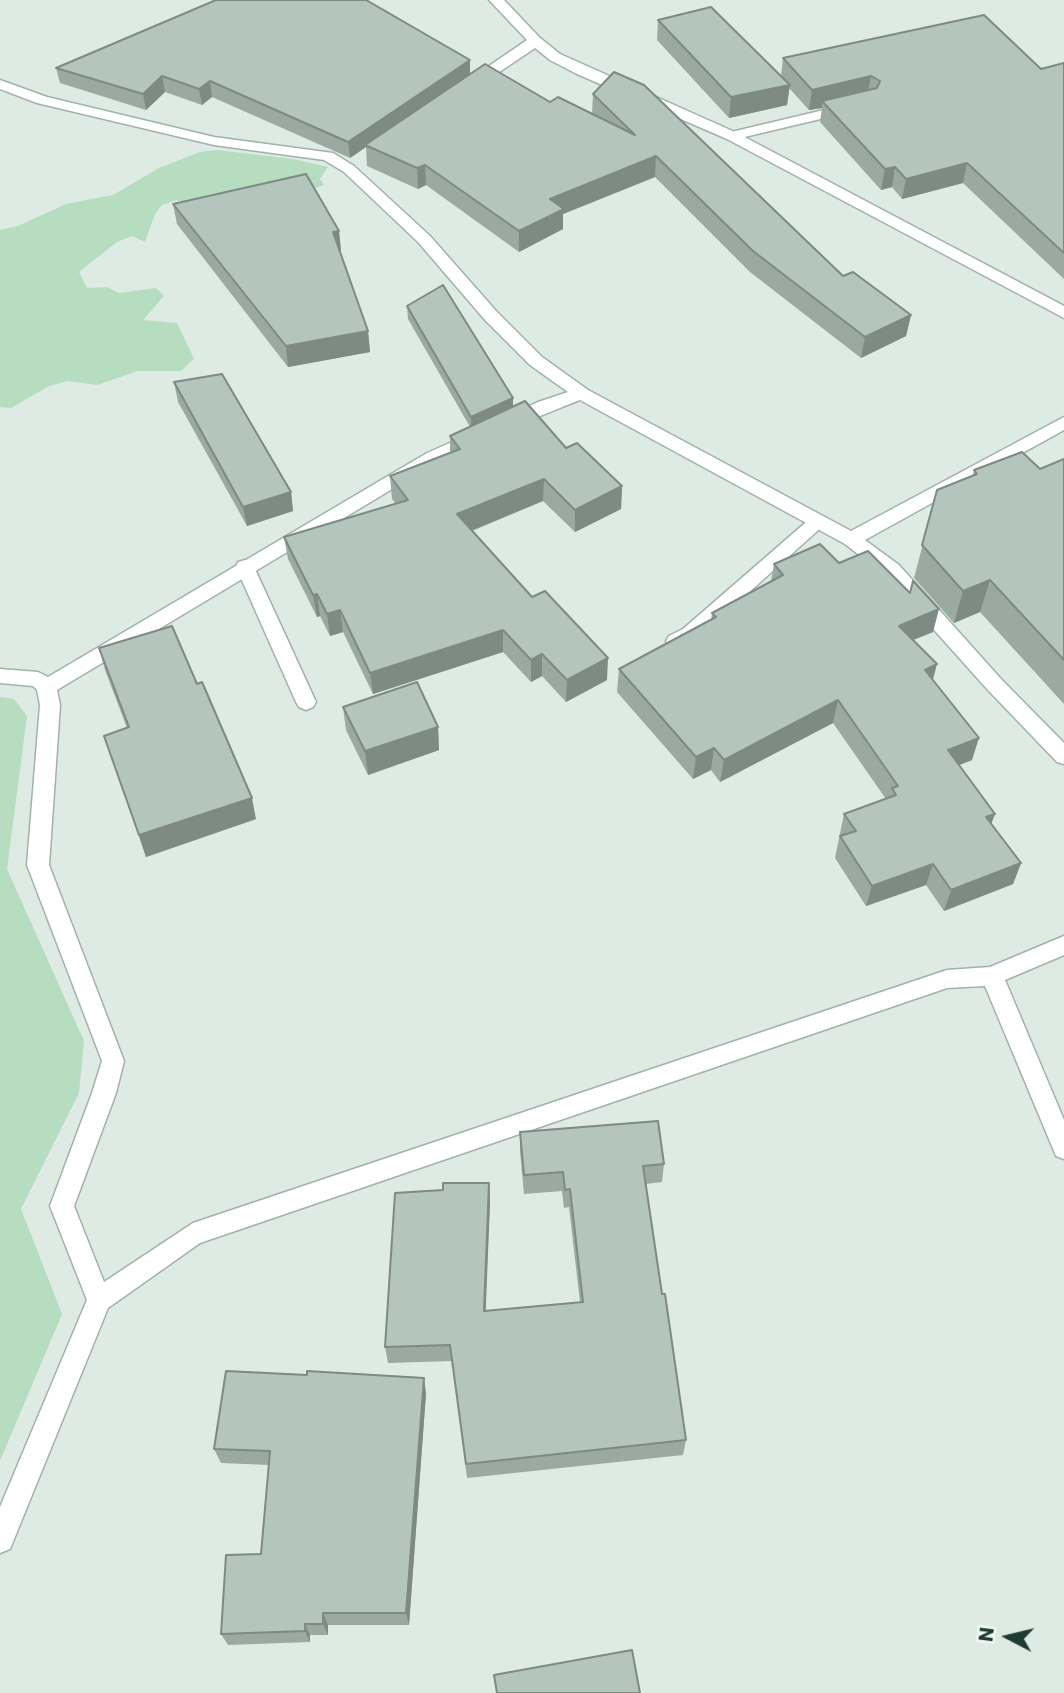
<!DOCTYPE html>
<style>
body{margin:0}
#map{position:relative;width:1064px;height:1693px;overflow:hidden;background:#deeae4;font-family:Poppins,sans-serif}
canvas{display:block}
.north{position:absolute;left:973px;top:1602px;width:70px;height:70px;-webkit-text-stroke:5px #eff7f2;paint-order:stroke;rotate:277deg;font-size:19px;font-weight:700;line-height:28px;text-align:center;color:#1f3b32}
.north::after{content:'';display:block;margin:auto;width:24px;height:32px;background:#1f3b32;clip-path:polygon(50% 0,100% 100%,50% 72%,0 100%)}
</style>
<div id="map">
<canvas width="1064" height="1693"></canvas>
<div class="north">N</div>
</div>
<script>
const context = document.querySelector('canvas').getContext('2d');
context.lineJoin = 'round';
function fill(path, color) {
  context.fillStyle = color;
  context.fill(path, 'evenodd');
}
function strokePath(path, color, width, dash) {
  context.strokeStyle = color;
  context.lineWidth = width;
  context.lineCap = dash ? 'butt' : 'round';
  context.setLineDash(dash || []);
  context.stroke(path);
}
const green = new Path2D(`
 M 217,150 L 293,159 L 328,167 L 320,179 L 324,185 L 290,196 L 196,206 L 176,200 L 162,205 L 155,214 L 145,242 L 132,236 L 117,242 L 79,272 L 87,288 L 107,287 L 119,293 L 156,288 L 164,296 L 143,320 L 177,323 L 194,359 L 181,371 L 138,371 L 97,385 L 68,381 L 49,386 L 11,408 L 0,407 L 0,230 L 18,226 L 66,204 L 113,195 L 159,168 L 200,152 Z
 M 0,697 L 14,699 L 27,716 L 7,869 L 84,1041 L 79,1093 L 21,1209 L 62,1314 L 0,1461 Z`);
const lane = new Path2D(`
 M 849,104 L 856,108 L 854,111 L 732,140 L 725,136 L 727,133 Z
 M 818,515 L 824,517 L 827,521 L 824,525 L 697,639 L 676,648 L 669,646 L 666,641 L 669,636 L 683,629 L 812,517 Z
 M 245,560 L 252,562 L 254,567 L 316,702 L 313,707 L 306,710 L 299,707 L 296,702 L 236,567 L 238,562 Z`);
const street = new Path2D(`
 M 489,0 L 504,0 L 540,38 L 560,54 L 737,133 L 1064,306 L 1064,318 L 727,139 L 577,74 L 550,60 L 535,48 L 477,87 L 467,87 L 465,84 L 467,81 L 527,40 Z
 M 0,80 L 47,97 L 214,137 L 333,153 L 354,166 L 430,236 L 497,312 L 542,357 L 588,390 L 851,531 L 1064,417 L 1064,430 L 865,540 L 899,565 L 1001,679 L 1064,743 L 1064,764 L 1057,762 L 987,689 L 885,575 L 845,544 L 580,400 C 565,405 514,429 503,426 L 500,422 L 503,418 L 538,402 L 568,392 L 530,365 L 485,320 L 418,242 L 344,172 L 324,160 L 214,145 L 37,103 L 0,89 Z
 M 477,431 L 486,437 L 483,441 L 439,461 L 57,690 L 60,705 L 49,865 L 124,1061 L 116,1093 L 74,1206 L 104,1282 L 193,1223 L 947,970 L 990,967 L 1064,936 L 1064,955 L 1005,980 L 1064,1120 L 1064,1159 L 1056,1156 L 985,986 L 947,988 L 200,1243 L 108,1308 L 10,1549 L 0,1553 L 0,1507 L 87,1300 L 50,1206 L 92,1093 L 102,1061 L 27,865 L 40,705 L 37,690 L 33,686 L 0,683 L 0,669 L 38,672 L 48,677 L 427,453 Z`);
const wall = new Path2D(`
 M 658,20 L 781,76 L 783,58 L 1041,69 L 1064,63 L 1064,279 L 963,183 L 902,199 L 892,187 L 881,190 L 820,122 L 822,108 L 809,110 L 789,88 L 787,105 L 729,118 L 657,40 Z
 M 470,60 L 470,74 L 550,102 L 592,114 L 593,94 L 843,276 L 911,315 L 906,336 L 861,358 L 750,272 L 655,177 L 563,214 L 563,229 L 519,252 L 426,185 L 418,189 L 367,166 L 366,147 L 350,158 L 212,97 L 202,105 L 165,92 L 146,110 L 60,83 L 56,68 Z
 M 173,204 L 339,231 L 341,251 L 340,252 L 368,331 L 370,352 L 288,367 L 177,224 Z
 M 407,306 L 513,398 L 513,407 L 566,448 L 622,486 L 621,509 L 575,532 L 543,501 L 472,531 L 607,680 L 566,702 L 542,676 L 531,682 L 503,652 L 373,694 L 343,632 L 330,636 L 320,616 L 317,617 L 288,559 L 284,537 L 396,504 L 392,499 L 390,476 L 450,452 L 450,436 L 470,427 L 408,319 Z
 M 174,382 L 291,492 L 293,511 L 247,526 L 178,402 Z
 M 1064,459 L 1064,704 L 980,612 L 954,623 L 914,578 L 937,490 L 973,475 L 974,470 L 1040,469 Z
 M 839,563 L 933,632 L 913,640 L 972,760 L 959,765 L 992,824 L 1021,863 L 1013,884 L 944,911 L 926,885 L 866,906 L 835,858 L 844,814 L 886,799 L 833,723 L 720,782 L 711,770 L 693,779 L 617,692 L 619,669 L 711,620 L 712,613 L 771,581 L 774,564 Z
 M 99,648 L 256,819 L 146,857 L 104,736 L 127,728 L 105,670 Z
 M 343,707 L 438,727 L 439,750 L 368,775 L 346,730 Z
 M 520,1132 L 664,1164 L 662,1182 L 645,1184 L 662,1294 L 686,1440 L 683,1455 L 467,1478 L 452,1361 L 388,1363 L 385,1347 L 443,1190 L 489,1183 L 490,1202 L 485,1311 L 580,1302 L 569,1207 L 564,1208 L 562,1191 L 524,1194 L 520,1151 Z
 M 426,1393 L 409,1625 L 328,1625 L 328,1635 L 310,1635 L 310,1642 L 228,1645 L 221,1634 L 261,1554 L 269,1465 L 221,1463 L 214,1449 Z`);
const shadedWall = new Path2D(`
 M 470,60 L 470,76 L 365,145 L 366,147 L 350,158 L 348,142 Z
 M 162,76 L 165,92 L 146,110 L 143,94 Z
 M 871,76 L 867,96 L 822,101 L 822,108 L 809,110 L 812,90 Z
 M 210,81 L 212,97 L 202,105 L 199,89 Z
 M 790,85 L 787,105 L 729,118 L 731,97 Z
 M 656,156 L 655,177 L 563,214 L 563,229 L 519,252 L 519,231 L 550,199 Z
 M 967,163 L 963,183 L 902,199 L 906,179 Z
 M 425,165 L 426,185 L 418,189 L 417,168 Z
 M 895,167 L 892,187 L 881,190 L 885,169 Z
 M 339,231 L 341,251 L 335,253 L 333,232 Z
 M 911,315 L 906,336 L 861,358 L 865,337 Z
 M 368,331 L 370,352 L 288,367 L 286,346 Z
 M 513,398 L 513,411 L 471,430 L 471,417 Z
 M 544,479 L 543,501 L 458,536 L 457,514 Z
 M 622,486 L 621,509 L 575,532 L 575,510 Z
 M 291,492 L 293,511 L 247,526 L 243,507 Z
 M 990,580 L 980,612 L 954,623 L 963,591 Z
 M 317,594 L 320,616 L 317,617 L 313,595 Z
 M 939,609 L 933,632 L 893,648 L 899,626 Z
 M 340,610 L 343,632 L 330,636 L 327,614 Z
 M 503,630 L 503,652 L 373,694 L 370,673 Z
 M 542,654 L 542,676 L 531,682 L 531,660 Z
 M 608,658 L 607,680 L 566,702 L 567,680 Z
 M 937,664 L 931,687 L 925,670 Z
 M 838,700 L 833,723 L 720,782 L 724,760 Z
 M 438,727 L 439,750 L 368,775 L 365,751 Z
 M 979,738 L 972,760 L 941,772 L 948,750 Z
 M 714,748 L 711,770 L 693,779 L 696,757 Z
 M 252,798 L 256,819 L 146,857 L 139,835 Z
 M 995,814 L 987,835 L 986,817 Z
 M 1021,863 L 1013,884 L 944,911 L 951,890 Z
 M 933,864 L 926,885 L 866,906 L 872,886 Z
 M 489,1183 L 490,1202 L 485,1328 L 484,1311 Z
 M 424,1378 L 426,1393 L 409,1625 L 406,1613 Z
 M 323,1613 L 328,1625 L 328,1635 L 323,1624 Z
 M 305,1624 L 310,1635 L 310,1642 L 305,1631 Z`);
const building = new Path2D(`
 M 216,0 L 366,0 L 470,60 L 348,142 L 210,81 L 199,89 L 162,76 L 143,94 L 56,68 Z
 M 711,7 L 790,85 L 731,97 L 658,20 Z
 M 984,15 L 1041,69 L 1064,63 L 1064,253 L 967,163 L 906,179 L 895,167 L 885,169 L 822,101 L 877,88 L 880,81 L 871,76 L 812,90 L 783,58 Z
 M 485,64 L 550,102 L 558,97 L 635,135 L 593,94 L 614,72 L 644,85 L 843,276 L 853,272 L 911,315 L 865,337 L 753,251 L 656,156 L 550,199 L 564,209 L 519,231 L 425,165 L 417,168 L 365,145 Z
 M 306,174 L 339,231 L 333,232 L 368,331 L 286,346 L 173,204 Z
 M 443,285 L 513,398 L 471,417 L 407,306 Z
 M 222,374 L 291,492 L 243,507 L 174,382 Z
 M 525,401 L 566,448 L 577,443 L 622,486 L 575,510 L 544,479 L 457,514 L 532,597 L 545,591 L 608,658 L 567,680 L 542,654 L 531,660 L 503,630 L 370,673 L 340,610 L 327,614 L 317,594 L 313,595 L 284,537 L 408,500 L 390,476 L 460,449 L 450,436 Z
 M 1022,452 L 1040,469 L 1064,459 L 1064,660 L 990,580 L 963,591 L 922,545 L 937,490 L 977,474 L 974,470 Z
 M 820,544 L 839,563 L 868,551 L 910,593 L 913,581 L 939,609 L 899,626 L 937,664 L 925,670 L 979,738 L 948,750 L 995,814 L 986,817 L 1021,863 L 951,890 L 933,864 L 872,886 L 840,836 L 856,831 L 844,814 L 896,795 L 892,788 L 898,786 L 838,700 L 724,760 L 714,748 L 696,757 L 619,669 L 716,617 L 712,613 L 783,575 L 774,564 Z
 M 172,626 L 197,684 L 202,682 L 252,798 L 139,835 L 104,736 L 129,727 L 99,648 Z
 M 417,682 L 438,727 L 365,751 L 343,707 Z
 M 658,1121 L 664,1164 L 643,1166 L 662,1294 L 665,1294 L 686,1440 L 466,1464 L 450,1345 L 385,1347 L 395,1193 L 443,1190 L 443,1183 L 489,1183 L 484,1311 L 583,1302 L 570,1189 L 565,1190 L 563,1172 L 524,1175 L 520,1132 Z
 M 226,1371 L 307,1375 L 307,1371 L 424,1378 L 406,1613 L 323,1613 L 323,1624 L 305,1624 L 305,1631 L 221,1634 L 226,1555 L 261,1554 L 270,1451 L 214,1449 Z
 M 632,1650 L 640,1693 L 497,1693 L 494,1675 Z`);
fill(green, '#b6ddbf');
strokePath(lane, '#a1b2ab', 3);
strokePath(street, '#a1b2ab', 3);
fill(lane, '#fff');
fill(street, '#fff');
fill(wall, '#9ba9a3');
fill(shadedWall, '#7e8a84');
fill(building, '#b4c5bd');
strokePath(building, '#7e8a84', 2);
</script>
